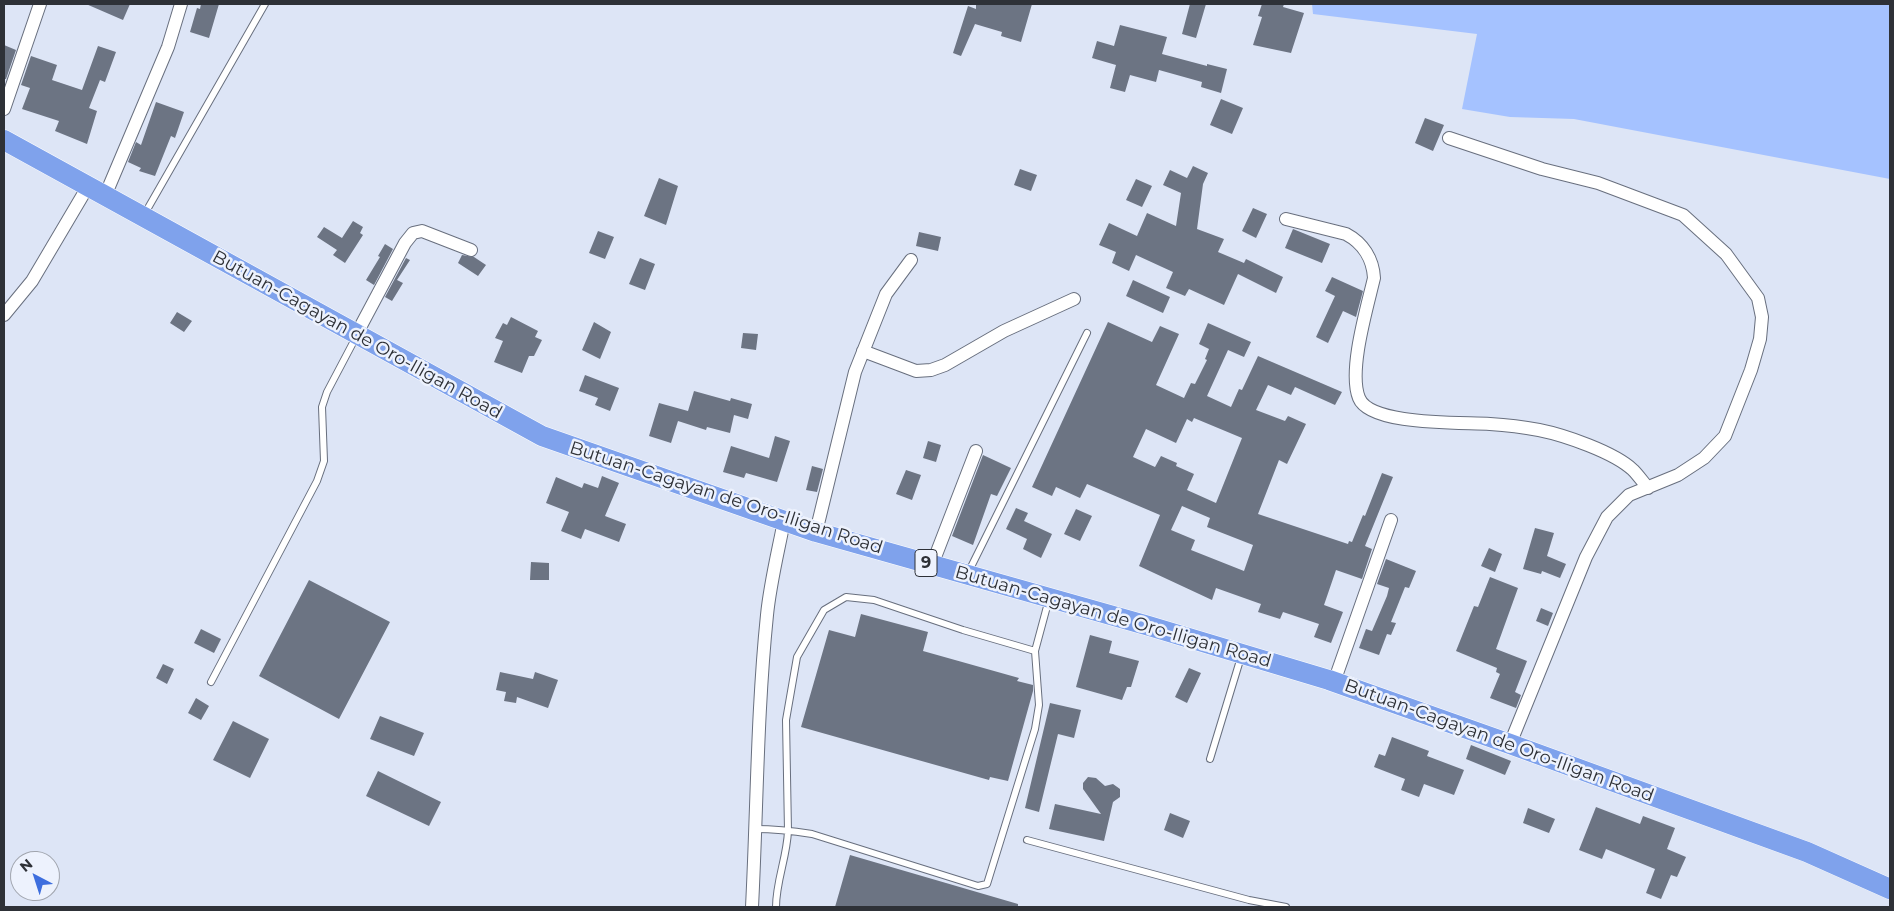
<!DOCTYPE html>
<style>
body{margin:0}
#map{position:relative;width:1894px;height:911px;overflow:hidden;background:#dde5f6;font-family:Montserrat,sans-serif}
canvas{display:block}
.frame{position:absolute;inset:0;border:5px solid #2e3137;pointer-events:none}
.north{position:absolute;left:10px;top:851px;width:50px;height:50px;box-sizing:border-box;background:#edf2fd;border:1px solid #a1a5ae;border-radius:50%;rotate:320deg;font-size:14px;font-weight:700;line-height:20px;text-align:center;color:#2e3137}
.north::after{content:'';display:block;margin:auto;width:18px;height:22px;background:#3d6ede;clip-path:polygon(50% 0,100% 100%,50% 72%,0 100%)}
</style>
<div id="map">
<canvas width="1894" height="911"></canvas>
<div class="frame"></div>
<div class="north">N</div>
</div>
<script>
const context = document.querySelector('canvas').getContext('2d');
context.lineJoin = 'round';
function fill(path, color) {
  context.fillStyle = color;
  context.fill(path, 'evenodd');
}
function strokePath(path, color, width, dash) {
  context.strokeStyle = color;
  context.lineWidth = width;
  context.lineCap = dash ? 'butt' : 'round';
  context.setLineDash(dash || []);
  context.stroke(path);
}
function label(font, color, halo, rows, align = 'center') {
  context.font = font + ' Montserrat,sans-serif';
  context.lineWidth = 5;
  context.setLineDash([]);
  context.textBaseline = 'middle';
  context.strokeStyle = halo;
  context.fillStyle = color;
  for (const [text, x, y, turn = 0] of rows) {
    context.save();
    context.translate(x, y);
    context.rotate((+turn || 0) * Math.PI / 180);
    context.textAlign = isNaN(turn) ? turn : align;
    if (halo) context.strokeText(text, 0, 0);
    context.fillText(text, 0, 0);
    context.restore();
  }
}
const water = new Path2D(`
 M 1312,4 L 1890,4 L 1890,179 L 1574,119 L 1510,117 L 1462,109 L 1477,34 L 1313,14 Z`);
const building = new Path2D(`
 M 86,4 L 130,4 L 123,20 Z
 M 201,4 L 219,4 L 209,38 L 190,32 L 197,8 L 200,9 Z
 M 976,4 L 1032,4 L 1021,42 L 1001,36 L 1002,32 L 975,24 L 961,56 L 953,53 L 968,6 L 976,9 Z
 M 1190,4 L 1206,4 L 1196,38 L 1182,34 Z
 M 1262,4 L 1284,4 L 1283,7 L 1304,13 L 1291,53 L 1253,45 L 1262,17 L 1258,16 Z
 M 1120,25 L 1167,37 L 1162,54 L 1207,66 L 1207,64 L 1227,69 L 1221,93 L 1201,87 L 1202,82 L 1159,70 L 1156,82 L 1130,75 L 1125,92 L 1110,88 L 1116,65 L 1092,58 L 1097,41 L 1114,46 Z
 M 4,45 L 16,50 L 6,79 L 4,79 Z
 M 98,46 L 116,52 L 105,82 L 100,80 L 89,108 L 97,111 L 87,144 L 55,131 L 59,121 L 22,109 L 30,88 L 21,85 L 31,56 L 57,65 L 52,80 L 82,90 Z
 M 1221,99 L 1243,108 L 1232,134 L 1210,125 Z
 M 156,102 L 184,112 L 175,138 L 171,136 L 155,176 L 139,171 L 141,168 L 128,162 L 136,142 L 141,145 Z
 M 1425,118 L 1444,125 L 1433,151 L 1415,143 Z
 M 1193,166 L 1208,173 L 1203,184 L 1197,229 L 1224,239 L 1218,252 L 1244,263 L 1246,259 L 1283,277 L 1276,293 L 1238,274 L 1224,305 L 1189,289 L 1185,296 L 1166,288 L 1173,272 L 1136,255 L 1129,271 L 1112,263 L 1116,252 L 1099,245 L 1109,223 L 1137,236 L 1147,213 L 1176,226 L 1181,193 L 1163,185 L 1170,170 L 1187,178 Z
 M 1020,169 L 1037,175 L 1031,191 L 1014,185 Z
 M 659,178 L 678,186 L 666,225 L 644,216 Z
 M 1136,179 L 1152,186 L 1142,207 L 1126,200 Z
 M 1253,208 L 1267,214 L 1256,238 L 1242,231 Z
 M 353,221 L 363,227 L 360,233 L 363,235 L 345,263 L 333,255 L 337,250 L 317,237 L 324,227 L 342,238 Z
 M 1293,229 L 1330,244 L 1322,263 L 1285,248 Z
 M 598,231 L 614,237 L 605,259 L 589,253 Z
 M 919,232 L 941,237 L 938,251 L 916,246 Z
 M 385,244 L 393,249 L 374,285 L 366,280 L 380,257 L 378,256 Z
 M 462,255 L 474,257 L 486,265 L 478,276 L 458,263 Z
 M 406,258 L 410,260 L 397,280 L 403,283 L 392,301 L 385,297 Z
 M 640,258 L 655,264 L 645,290 L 629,284 Z
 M 1332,277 L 1363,291 L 1356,317 L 1343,311 L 1328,343 L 1316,337 L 1335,296 L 1325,291 Z
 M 1133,280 L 1170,297 L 1163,313 L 1126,296 Z
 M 177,312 L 192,321 L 184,332 L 170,323 Z
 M 511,317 L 538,331 L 535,337 L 542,340 L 534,356 L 529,356 L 522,373 L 494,362 L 503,341 L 495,338 L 503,323 L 507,325 Z
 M 594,322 L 611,332 L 600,359 L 582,350 Z
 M 1108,322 L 1152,342 L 1160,326 L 1179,334 L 1156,385 L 1184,398 L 1191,383 L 1195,384 L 1207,360 L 1205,359 L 1209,349 L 1199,344 L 1208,323 L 1251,342 L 1244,357 L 1228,350 L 1207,396 L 1231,407 L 1239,389 L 1242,390 L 1258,356 L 1342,392 L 1335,405 L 1295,387 L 1291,395 L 1268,385 L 1256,410 L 1285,421 L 1288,416 L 1306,424 L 1287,464 L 1279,460 L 1258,514 L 1348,544 L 1349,541 L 1352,542 L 1363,515 L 1365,516 L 1382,473 L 1393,477 L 1365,546 L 1372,549 L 1362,579 L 1336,570 L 1324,605 L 1343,612 L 1331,643 L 1314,637 L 1319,624 L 1283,612 L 1280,619 L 1258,612 L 1261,604 L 1216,588 L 1212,600 L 1139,566 L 1160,515 L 1087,484 L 1080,498 L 1056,487 L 1052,496 L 1032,487 ZM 1194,418 L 1242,438 L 1216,503 L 1187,490 L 1194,474 L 1176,466 L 1177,463 L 1161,456 L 1155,467 L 1133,457 L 1146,429 L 1176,443 L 1187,419 L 1192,422 ZM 1182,506 L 1210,518 L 1207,527 L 1253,545 L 1244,571 L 1191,550 L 1195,540 L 1171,530 Z
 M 743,333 L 758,334 L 756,350 L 741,348 Z
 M 585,375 L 619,388 L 610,411 L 595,405 L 598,398 L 579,391 Z
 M 694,391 L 730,401 L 731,398 L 752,404 L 748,419 L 734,415 L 730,433 L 707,427 L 706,430 L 678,421 L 671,443 L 649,436 L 659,403 L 688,411 Z
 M 775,436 L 790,441 L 777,482 L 746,473 L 744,478 L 723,472 L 731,446 L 769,458 Z
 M 928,441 L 941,445 L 936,462 L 923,458 Z
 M 983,455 L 1011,468 L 997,496 L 991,494 L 973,545 L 952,536 Z
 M 812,466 L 823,469 L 817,492 L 806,490 Z
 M 906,470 L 921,475 L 912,500 L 896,494 Z
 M 602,476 L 619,483 L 605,516 L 626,524 L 619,542 L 585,529 L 581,539 L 561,531 L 569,512 L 546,503 L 556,477 L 582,488 L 584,483 L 598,488 Z
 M 1016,508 L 1028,513 L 1024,521 L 1052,534 L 1041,558 L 1023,549 L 1027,539 L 1006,529 Z
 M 1076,509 L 1092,516 L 1080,541 L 1064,534 Z
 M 1535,528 L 1554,533 L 1547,556 L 1566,564 L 1560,578 L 1542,571 L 1541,574 L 1523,569 Z
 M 1489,548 L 1502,554 L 1495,572 L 1481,566 Z
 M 1386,559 L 1416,571 L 1409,588 L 1405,587 L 1391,622 L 1396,623 L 1391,635 L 1387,634 L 1379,655 L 1359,648 L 1366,629 L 1372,631 L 1387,596 L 1389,588 L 1377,584 Z
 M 531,562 L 549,563 L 549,580 L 530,580 Z
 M 1490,577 L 1518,588 L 1496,649 L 1527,661 L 1515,692 L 1521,695 L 1516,708 L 1490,698 L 1500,674 L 1496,672 L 1497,668 L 1456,651 L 1474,606 L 1478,607 Z
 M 309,580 L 390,622 L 339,719 L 259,676 Z
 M 1541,608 L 1553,613 L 1548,626 L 1536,621 Z
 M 861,614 L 928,632 L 923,651 L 1019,678 L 1017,681 L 1033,685 L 1033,691 L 1008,781 L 990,777 L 989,780 L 801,727 L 829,630 L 855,637 Z
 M 201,629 L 221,639 L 214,653 L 194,643 Z
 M 1090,635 L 1112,641 L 1109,653 L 1139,661 L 1131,687 L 1127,687 L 1122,700 L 1076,687 Z
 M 163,664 L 174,669 L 167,684 L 156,678 Z
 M 1189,668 L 1201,673 L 1187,703 L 1175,697 Z
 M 500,672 L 533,679 L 535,672 L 558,680 L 548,708 L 517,697 L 516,703 L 504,701 L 506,692 L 496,690 Z
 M 196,698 L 209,706 L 201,720 L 188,713 Z
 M 1050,703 L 1081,710 L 1074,738 L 1058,734 L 1039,812 L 1025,808 Z
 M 380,716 L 424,733 L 414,756 L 370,739 Z
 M 233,721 L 269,739 L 250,778 L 213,760 Z
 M 1392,737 L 1429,751 L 1427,756 L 1464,770 L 1454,795 L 1424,784 L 1419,797 L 1401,790 L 1405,779 L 1374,767 L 1379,754 L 1385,756 Z
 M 1471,745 L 1511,761 L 1505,775 L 1466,759 Z
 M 378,771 L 441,802 L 429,826 L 366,796 Z
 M 1088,777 L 1096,778 L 1105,786 L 1113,784 L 1120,789 L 1120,797 L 1113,802 L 1104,841 L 1049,829 L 1055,804 L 1101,814 L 1083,789 L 1083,783 Z
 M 1596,807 L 1640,824 L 1643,816 L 1675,828 L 1667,849 L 1686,857 L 1677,877 L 1671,875 L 1661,899 L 1646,893 L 1655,869 L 1606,849 L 1602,859 L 1579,850 Z
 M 1528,808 L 1555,819 L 1549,833 L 1523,823 Z
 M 1170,813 L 1190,821 L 1183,838 L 1164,830 Z
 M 850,855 L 1018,904 L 1018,907 L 835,907 Z`);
const service = new Path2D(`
 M 144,215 L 265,4
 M 969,571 L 1087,333
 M 1035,651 L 1049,599
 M 211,682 L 317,481 L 324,461 L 322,407 L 327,392 L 356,337
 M 1210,759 L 1241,657
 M 755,829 C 774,829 793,831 812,834 L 978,886 L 987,884 L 1035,729 L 1039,705 L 1035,651 L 963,630 L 874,600 L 846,597 L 824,610 L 797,657 L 786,720 L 788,831 C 787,857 776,881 776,907
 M 1027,840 L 1249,900 L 1286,907`);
const minor = new Path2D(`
 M 4,109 L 40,4
 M 1449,138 L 1542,169 L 1598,183 L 1683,215 L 1726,254 L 1758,298 L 1762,317 L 1760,339 L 1751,370 L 1725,436 L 1704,458 L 1678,475 L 1629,495 L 1607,517 L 1586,557 L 1510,744
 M 105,196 L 168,47 L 181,4
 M 1286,219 L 1346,234 C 1363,243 1373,259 1374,278 C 1367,308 1348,371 1359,398 C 1370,426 1463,422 1490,424 C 1506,425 1523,427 1539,430 C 1564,435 1614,452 1633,470 C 1638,475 1643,482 1648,488
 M 4,315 L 32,281 L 87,188
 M 356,335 L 405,243 L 413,233 L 422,231 L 471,250
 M 863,351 L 916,371 L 931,370 L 945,365 L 1004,331 L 1074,299
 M 816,532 L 855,372 L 886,294 L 911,260
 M 932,565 L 976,451
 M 1334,682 L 1391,520
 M 752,907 C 757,810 757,712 767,615 C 770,584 778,552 784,521`);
const trunk = new Path2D(`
 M 4,140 L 542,436 L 816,532 L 1149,626 L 1329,680 L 1510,744 L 1807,852 L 1890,889`);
const shields = [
 [926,563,22]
];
const shieldNames = [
 ["9",926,563]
];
const streetNames = [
 ["Butuan-Cagayan de Oro-Iligan Road",357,335,29],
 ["Butuan-Cagayan de Oro-Iligan Road",726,498,18],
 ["Butuan-Cagayan de Oro-Iligan Road",1113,617,16],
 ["Butuan-Cagayan de Oro-Iligan Road",1499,741,20]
];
fill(water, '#a5c2ff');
fill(building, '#6c7483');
strokePath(service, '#686f7e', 8);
strokePath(minor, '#686f7e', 14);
strokePath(trunk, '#fff', 21);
strokePath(service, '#fff', 6);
strokePath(minor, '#fff', 12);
strokePath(trunk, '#7fa2ec', 20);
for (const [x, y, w] of shields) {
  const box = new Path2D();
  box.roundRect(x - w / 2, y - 13.5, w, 27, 4);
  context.fillStyle = '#edf2fd';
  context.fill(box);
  strokePath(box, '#2e3137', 1);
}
label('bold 16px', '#2e3137', null, shieldNames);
label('18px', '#2e3137', '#edf2fd', streetNames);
</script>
